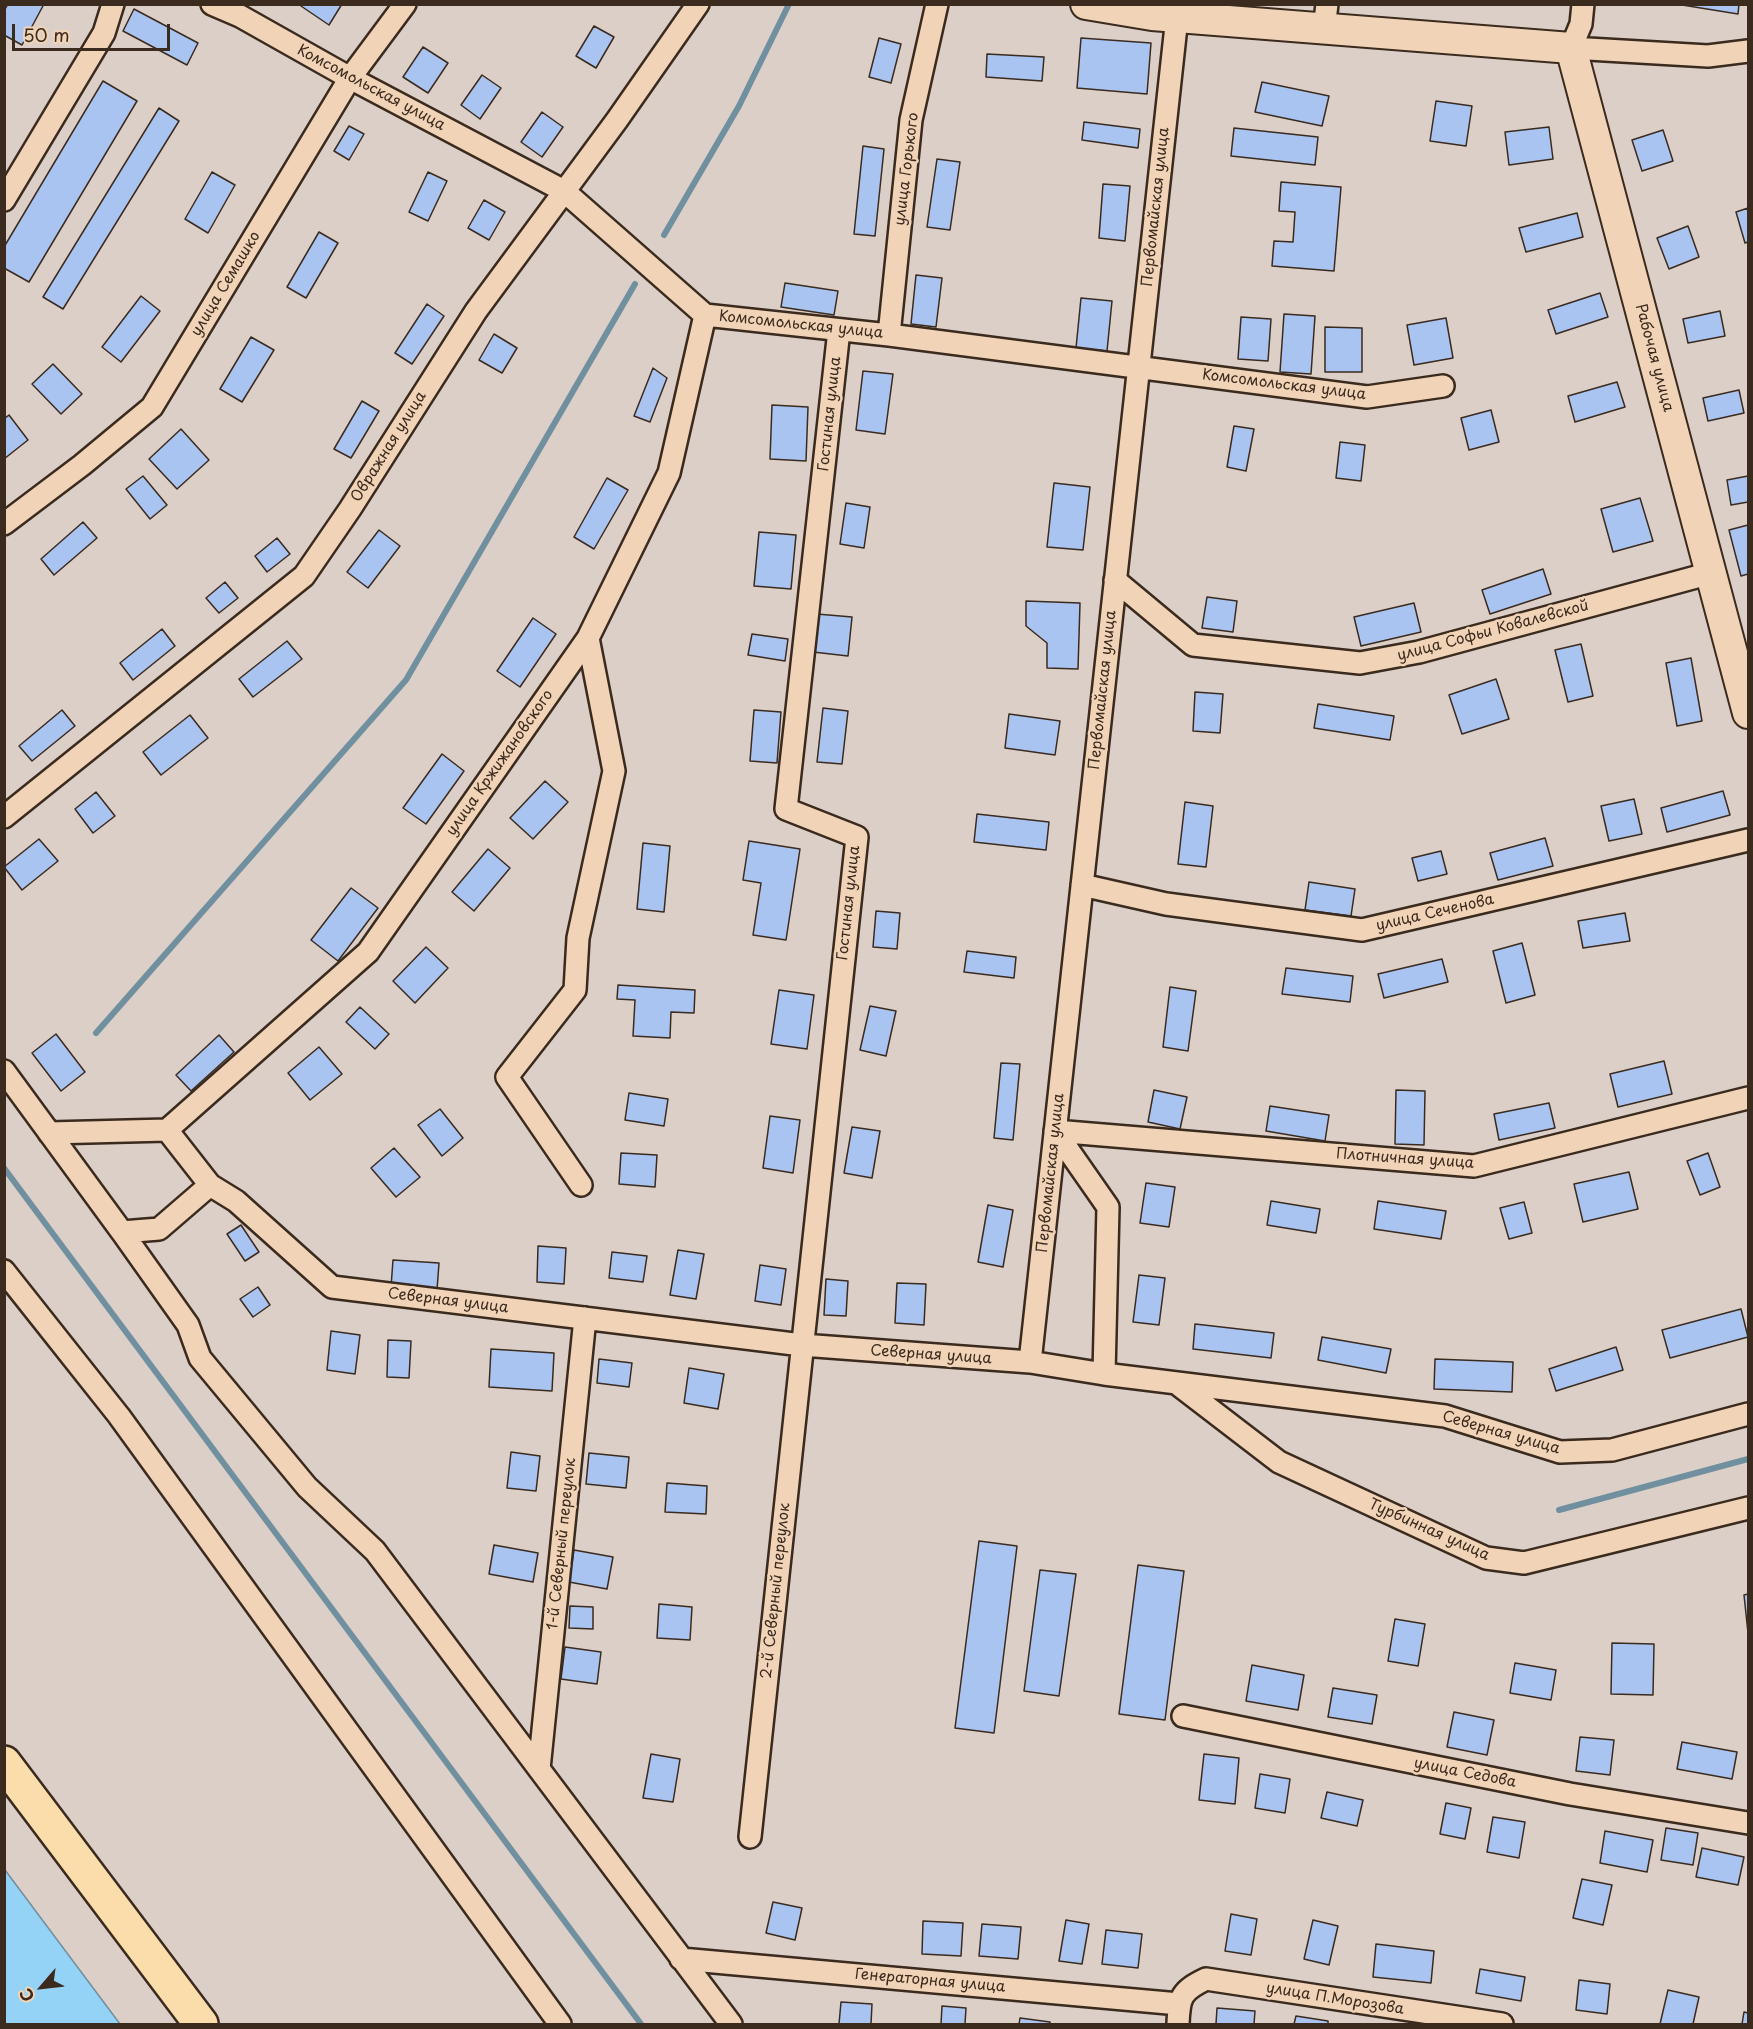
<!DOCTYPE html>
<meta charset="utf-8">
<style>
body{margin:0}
#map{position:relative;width:1753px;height:2029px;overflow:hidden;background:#dbcfc8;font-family:"Playpen Sans",sans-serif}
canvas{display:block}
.frame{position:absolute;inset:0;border:6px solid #3b2a1e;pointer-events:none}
.north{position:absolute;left:12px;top:1957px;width:60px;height:60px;-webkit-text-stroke:4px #f1d4b7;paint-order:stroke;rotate:242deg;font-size:16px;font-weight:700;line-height:24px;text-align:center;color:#3b2a1e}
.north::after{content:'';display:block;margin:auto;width:21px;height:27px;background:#3b2a1e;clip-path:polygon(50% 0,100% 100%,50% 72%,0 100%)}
.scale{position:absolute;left:12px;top:24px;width:158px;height:27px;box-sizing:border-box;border:3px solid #3b2a1e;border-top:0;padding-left:8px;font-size:18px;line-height:21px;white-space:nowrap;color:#3b2a1e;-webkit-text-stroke:4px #f1d4b7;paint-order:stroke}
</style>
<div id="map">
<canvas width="1753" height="2029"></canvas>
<div class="frame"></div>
<div class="north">С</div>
<div class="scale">50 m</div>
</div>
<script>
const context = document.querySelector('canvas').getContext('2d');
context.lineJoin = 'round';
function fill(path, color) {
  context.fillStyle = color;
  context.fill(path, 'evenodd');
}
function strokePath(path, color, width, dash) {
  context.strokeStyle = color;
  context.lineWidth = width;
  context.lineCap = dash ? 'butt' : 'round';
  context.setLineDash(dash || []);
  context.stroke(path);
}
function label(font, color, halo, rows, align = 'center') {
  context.font = font + ' "Playpen Sans",sans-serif';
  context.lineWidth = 5;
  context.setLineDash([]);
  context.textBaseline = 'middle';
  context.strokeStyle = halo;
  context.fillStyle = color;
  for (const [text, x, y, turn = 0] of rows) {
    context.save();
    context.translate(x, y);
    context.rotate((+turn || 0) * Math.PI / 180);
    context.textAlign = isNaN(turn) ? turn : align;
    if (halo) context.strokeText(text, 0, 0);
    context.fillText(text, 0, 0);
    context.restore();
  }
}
const water = new Path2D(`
 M 4,1870 L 5,1870 L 120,2024 L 5,2024 Z`);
const stream = new Path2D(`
 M 664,235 L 739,106 L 789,4
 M 96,1033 L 406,680 L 635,284
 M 4,1168 L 641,2024
 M 1559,1510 L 1748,1459`);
const building = new Path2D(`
 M 8,4 L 44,4 L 22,45 L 4,35 L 4,11 Z
 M 298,4 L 342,4 L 329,25 Z
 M 1676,4 L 1739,4 L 1738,14 Z
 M 134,9 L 198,43 L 187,65 L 123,31 Z
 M 594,26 L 614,37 L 596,68 L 576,56 Z
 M 879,38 L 901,44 L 891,83 L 869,77 Z
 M 1081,38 L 1151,43 L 1147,94 L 1077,88 Z
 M 423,47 L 448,63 L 428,93 L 403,77 Z
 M 987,54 L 1044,57 L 1042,81 L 986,77 Z
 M 482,75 L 501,88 L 480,119 L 461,105 Z
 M 103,81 L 137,101 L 29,282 L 4,268 L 4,247 Z
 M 1262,82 L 1329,96 L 1322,126 L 1255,112 Z
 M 1436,101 L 1472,106 L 1466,146 L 1430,141 Z
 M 159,108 L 179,121 L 63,309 L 43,297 Z
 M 542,112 L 563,127 L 542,157 L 521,142 Z
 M 1084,122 L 1140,129 L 1138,148 L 1082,140 Z
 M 349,126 L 364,134 L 349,160 L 334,151 Z
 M 1549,127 L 1553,159 L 1509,165 L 1505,132 Z
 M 1234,128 L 1318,137 L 1315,165 L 1231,156 Z
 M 1663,130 L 1673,161 L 1642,171 L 1632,140 Z
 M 863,146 L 884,149 L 875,236 L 854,234 Z
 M 937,159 L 960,162 L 950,230 L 927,227 Z
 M 212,172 L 235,185 L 208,233 L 185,219 Z
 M 428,172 L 447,181 L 428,221 L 409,212 Z
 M 1281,182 L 1341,187 L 1334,271 L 1272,266 L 1274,241 L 1293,242 L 1295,212 L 1279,211 Z
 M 1103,184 L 1130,186 L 1125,241 L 1099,238 Z
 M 484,200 L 505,212 L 489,240 L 468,228 Z
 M 1748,208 L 1748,242 L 1745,243 L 1736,212 Z
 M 1577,213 L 1583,237 L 1526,252 L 1519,228 Z
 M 1688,226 L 1699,257 L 1669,269 L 1657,238 Z
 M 319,232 L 338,243 L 306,298 L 287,287 Z
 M 916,275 L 942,278 L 936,327 L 911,324 Z
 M 785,283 L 838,291 L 834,315 L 781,307 Z
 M 1600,293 L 1608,317 L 1556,334 L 1548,310 Z
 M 141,296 L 160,311 L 121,362 L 102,347 Z
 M 1081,298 L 1112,301 L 1107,351 L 1076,348 Z
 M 427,304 L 444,316 L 412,364 L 395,353 Z
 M 1720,311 L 1725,336 L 1688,343 L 1683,319 Z
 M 1284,314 L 1315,316 L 1311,374 L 1280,372 Z
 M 1241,317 L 1271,319 L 1268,361 L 1238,359 Z
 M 1446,318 L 1453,358 L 1414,365 L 1407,325 Z
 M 1325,327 L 1362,328 L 1362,372 L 1325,372 Z
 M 494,334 L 517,348 L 502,373 L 479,360 Z
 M 251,337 L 274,350 L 242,402 L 220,389 Z
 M 53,364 L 82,394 L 61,414 L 32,384 Z
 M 653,368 L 667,378 L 650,422 L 634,416 Z
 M 863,371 L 893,374 L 885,434 L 856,430 Z
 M 1617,382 L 1625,407 L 1575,422 L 1568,396 Z
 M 1739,390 L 1744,413 L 1708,421 L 1703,398 Z
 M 362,401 L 379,411 L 351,458 L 334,449 Z
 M 772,405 L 808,407 L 806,461 L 770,459 Z
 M 1491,410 L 1499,442 L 1469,450 L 1461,418 Z
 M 9,415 L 28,440 L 4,459 L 4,419 Z
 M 1234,426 L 1254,429 L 1246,471 L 1227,467 Z
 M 181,429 L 209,460 L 177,489 L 149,459 Z
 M 1340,442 L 1365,445 L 1361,481 L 1336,478 Z
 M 143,476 L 167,505 L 150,519 L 126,489 Z
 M 1748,476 L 1748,502 L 1731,505 L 1727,480 Z
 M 607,478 L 628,490 L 594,549 L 574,537 Z
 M 1054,483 L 1090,487 L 1083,550 L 1047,547 Z
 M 1640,498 L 1653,541 L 1613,552 L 1601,509 Z
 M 846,503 L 870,507 L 864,548 L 840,544 Z
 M 83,522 L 97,538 L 54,575 L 41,559 Z
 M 1748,525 L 1748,574 L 1741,576 L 1729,530 Z
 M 379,530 L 400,546 L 368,588 L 347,572 Z
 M 759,532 L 796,535 L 791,589 L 754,586 Z
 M 277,538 L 290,554 L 267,572 L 255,556 Z
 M 1543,569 L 1551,594 L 1490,614 L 1482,590 Z
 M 225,582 L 238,598 L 219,613 L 206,598 Z
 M 1207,597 L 1237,601 L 1233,632 L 1202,628 Z
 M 1026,601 L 1080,603 L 1078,669 L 1047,668 L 1047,643 L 1026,626 Z
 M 1414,603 L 1421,632 L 1361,646 L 1354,617 Z
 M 817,614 L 852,617 L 848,656 L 813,652 Z
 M 533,618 L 556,634 L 520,687 L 497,671 Z
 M 162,629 L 175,646 L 133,680 L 120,663 Z
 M 752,634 L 788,639 L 785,661 L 748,655 Z
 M 287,641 L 302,659 L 253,697 L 239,679 Z
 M 1581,644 L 1593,696 L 1568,702 L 1555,650 Z
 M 1691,658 L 1702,721 L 1677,726 L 1666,663 Z
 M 1496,679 L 1509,719 L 1462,734 L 1449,695 Z
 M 1195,692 L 1223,694 L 1220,733 L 1193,731 Z
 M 1318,704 L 1394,716 L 1390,740 L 1314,728 Z
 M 823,708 L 848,711 L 842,764 L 817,762 Z
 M 62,710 L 75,726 L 32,761 L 19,746 Z
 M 754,710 L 781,712 L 777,763 L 750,761 Z
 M 1009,714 L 1060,721 L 1055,755 L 1005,748 Z
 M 190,715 L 208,738 L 161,775 L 143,752 Z
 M 442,754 L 464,771 L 426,824 L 403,808 Z
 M 545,781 L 568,802 L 533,839 L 510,818 Z
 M 1723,791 L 1730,815 L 1667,832 L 1661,808 Z
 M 96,792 L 115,816 L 93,833 L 75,809 Z
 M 1634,799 L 1642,834 L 1609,841 L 1601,806 Z
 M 1185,802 L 1213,806 L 1206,867 L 1178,864 Z
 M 977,814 L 1049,822 L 1046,850 L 974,842 Z
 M 1545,838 L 1553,866 L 1498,880 L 1490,853 Z
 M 39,839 L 58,861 L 22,890 L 4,867 Z
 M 749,841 L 800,849 L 786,940 L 753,935 L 761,883 L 743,880 Z
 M 643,843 L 670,846 L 664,912 L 637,909 Z
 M 488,849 L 510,868 L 474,911 L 452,892 Z
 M 1441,851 L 1447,874 L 1418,881 L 1412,858 Z
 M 1309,882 L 1355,889 L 1351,916 L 1305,910 Z
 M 351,888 L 378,908 L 338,961 L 311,940 Z
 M 876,911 L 900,913 L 897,949 L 873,947 Z
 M 1625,913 L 1630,941 L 1583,948 L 1578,921 Z
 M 1522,943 L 1535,995 L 1506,1003 L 1493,951 Z
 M 426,947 L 448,968 L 415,1003 L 393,981 Z
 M 967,951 L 1016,957 L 1014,978 L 964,972 Z
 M 1442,959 L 1448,982 L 1384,998 L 1378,974 Z
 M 1286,968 L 1353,976 L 1350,1002 L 1282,994 Z
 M 618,985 L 695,990 L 694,1013 L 671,1012 L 670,1038 L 633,1036 L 635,1000 L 617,999 Z
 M 1170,987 L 1196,991 L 1188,1051 L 1163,1047 Z
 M 779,990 L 814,995 L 807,1049 L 771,1044 Z
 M 870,1006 L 896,1011 L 886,1056 L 860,1050 Z
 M 360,1007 L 389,1034 L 375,1049 L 346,1022 Z
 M 56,1034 L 85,1072 L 61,1091 L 32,1053 Z
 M 219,1035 L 234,1052 L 191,1091 L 176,1075 Z
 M 319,1047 L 342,1074 L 310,1100 L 288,1073 Z
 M 1664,1061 L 1672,1094 L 1618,1107 L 1610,1074 Z
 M 1001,1063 L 1020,1064 L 1013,1140 L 994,1138 Z
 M 1154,1090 L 1187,1097 L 1180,1129 L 1148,1122 Z
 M 1396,1090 L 1425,1091 L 1424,1145 L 1395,1144 Z
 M 629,1093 L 668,1099 L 664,1126 L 625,1120 Z
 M 1549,1103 L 1555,1128 L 1499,1140 L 1494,1114 Z
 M 1270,1106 L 1329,1115 L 1325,1141 L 1266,1131 Z
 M 440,1109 L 463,1138 L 442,1156 L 418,1125 Z
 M 770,1116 L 800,1120 L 793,1173 L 763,1168 Z
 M 852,1127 L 880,1131 L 872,1178 L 844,1173 Z
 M 394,1148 L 420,1177 L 396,1197 L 371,1168 Z
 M 621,1153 L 657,1155 L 655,1187 L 619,1184 Z
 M 1708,1153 L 1720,1187 L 1700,1195 L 1687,1161 Z
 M 1629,1172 L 1638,1209 L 1583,1222 L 1574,1184 Z
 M 1146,1183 L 1175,1187 L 1169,1227 L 1140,1223 Z
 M 1271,1201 L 1320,1209 L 1316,1233 L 1267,1225 Z
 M 1378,1201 L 1446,1211 L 1441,1239 L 1374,1229 Z
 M 1524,1202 L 1532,1233 L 1509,1239 L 1500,1208 Z
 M 988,1205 L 1013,1210 L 1003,1267 L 978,1262 Z
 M 241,1225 L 259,1252 L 245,1261 L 227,1234 Z
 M 538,1246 L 566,1248 L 564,1284 L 537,1282 Z
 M 678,1250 L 704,1254 L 696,1299 L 670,1295 Z
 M 612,1252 L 647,1256 L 643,1282 L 609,1278 Z
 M 393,1260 L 439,1263 L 437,1290 L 391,1287 Z
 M 760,1265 L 786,1269 L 781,1305 L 755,1301 Z
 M 1139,1275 L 1165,1278 L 1159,1325 L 1133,1322 Z
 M 826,1279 L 848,1281 L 846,1316 L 824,1315 Z
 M 897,1283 L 926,1284 L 924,1325 L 895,1323 Z
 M 258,1287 L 270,1305 L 253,1317 L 240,1299 Z
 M 1741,1309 L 1748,1337 L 1670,1358 L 1662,1330 Z
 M 1195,1324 L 1274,1333 L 1271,1358 L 1193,1349 Z
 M 331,1331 L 360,1335 L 355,1374 L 327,1370 Z
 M 1322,1337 L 1391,1349 L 1386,1373 L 1318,1360 Z
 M 388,1340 L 411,1341 L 409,1378 L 387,1377 Z
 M 1616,1347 L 1623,1370 L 1556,1391 L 1549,1369 Z
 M 491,1349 L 554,1353 L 552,1391 L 489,1387 Z
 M 599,1359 L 632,1363 L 629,1387 L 597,1383 Z
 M 1435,1359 L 1513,1362 L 1512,1392 L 1434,1389 Z
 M 689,1368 L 724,1374 L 718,1409 L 684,1403 Z
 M 511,1452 L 540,1456 L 536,1491 L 507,1488 Z
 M 589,1453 L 629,1457 L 626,1488 L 586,1484 Z
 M 667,1483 L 707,1486 L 706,1514 L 665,1512 Z
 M 979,1541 L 1017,1546 L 994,1733 L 955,1728 Z
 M 494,1545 L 538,1553 L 533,1582 L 489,1574 Z
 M 574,1550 L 613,1557 L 607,1589 L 569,1582 Z
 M 1138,1565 L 1184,1571 L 1165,1720 L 1119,1714 Z
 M 1040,1570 L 1076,1574 L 1059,1696 L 1024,1691 Z
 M 1748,1594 L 1748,1633 L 1744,1595 Z
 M 659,1604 L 692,1607 L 690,1640 L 657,1638 Z
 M 570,1606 L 593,1607 L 593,1629 L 569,1628 Z
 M 1395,1619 L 1425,1624 L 1418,1666 L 1388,1661 Z
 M 1612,1643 L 1654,1644 L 1653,1695 L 1611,1694 Z
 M 565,1647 L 601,1652 L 597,1684 L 561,1679 Z
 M 1515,1663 L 1556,1670 L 1551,1700 L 1510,1693 Z
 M 1252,1665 L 1304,1675 L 1298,1710 L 1246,1701 Z
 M 1333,1688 L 1377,1695 L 1372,1724 L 1328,1717 Z
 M 1454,1712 L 1494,1720 L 1487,1755 L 1447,1747 Z
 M 1580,1737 L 1614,1740 L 1610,1775 L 1576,1771 Z
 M 1682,1742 L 1737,1752 L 1732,1779 L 1677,1769 Z
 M 651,1754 L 680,1759 L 673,1802 L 643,1798 Z
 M 1204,1754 L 1239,1758 L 1235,1804 L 1199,1800 Z
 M 1260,1774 L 1290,1779 L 1285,1813 L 1255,1808 Z
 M 1327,1792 L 1363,1800 L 1357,1826 L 1321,1818 Z
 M 1446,1803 L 1471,1808 L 1465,1839 L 1440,1834 Z
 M 1493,1817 L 1525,1822 L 1519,1858 L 1487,1852 Z
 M 1666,1828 L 1698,1833 L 1693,1865 L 1661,1860 Z
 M 1605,1831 L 1653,1840 L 1647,1872 L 1600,1863 Z
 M 1702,1848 L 1744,1857 L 1738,1885 L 1696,1877 Z
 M 1582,1879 L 1612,1885 L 1603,1925 L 1573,1918 Z
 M 773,1902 L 802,1908 L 795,1940 L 766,1933 Z
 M 1231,1914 L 1257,1919 L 1251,1955 L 1225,1951 Z
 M 1066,1920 L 1089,1924 L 1082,1964 L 1059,1961 Z
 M 1313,1920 L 1338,1926 L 1329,1965 L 1304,1959 Z
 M 923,1921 L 963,1923 L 961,1956 L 922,1954 Z
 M 982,1924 L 1021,1927 L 1018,1959 L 979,1956 Z
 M 1106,1930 L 1142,1934 L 1138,1968 L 1102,1964 Z
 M 1376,1944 L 1434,1951 L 1431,1983 L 1373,1977 Z
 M 1480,1969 L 1525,1977 L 1521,2001 L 1476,1993 Z
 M 1579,1980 L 1610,1984 L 1607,2014 L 1576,2010 Z
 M 1668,1990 L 1699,1997 L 1693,2024 L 1660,2024 Z
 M 841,2002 L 872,2004 L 871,2024 L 839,2024 Z
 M 942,2006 L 966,2008 L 965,2024 L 941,2024 Z
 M 1217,2008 L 1255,2011 L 1254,2024 L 1216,2024 Z
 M 1744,2012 L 1748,2013 L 1748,2024 L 1742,2024 Z
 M 1296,2016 L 1328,2021 L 1328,2024 L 1294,2024 Z
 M 1020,2018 L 1050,2022 L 1050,2024 L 1019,2024 Z`);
const street = new Path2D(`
 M 212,4 L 240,16 L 350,78 L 564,191 L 705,315 L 889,335 L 1367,397 L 1443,386
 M 1583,4 L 1581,24 L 1571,48 L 1708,56 L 1748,51
 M 1324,29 L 1327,4
 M 4,200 L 104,33 L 113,4
 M 889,335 L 911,120 L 937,4
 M 4,524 L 82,465 L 152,407 L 350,78 L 405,4
 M 1115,580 L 1193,645 L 1360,663 L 1419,652 L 1711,573
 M 4,817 L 304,576 L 350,509 L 476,311 L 617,120 L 698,4
 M 1082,885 L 1166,904 L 1362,930 L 1748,840
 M 4,1071 L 122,1232 L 159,1229 L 210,1185
 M 167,1130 L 210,1185 L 236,1201 L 332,1287 L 802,1345 L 1030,1362 L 1104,1374 L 1445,1416 L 1560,1452 L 1612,1450 L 1748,1414
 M 167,1130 L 368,952 L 588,638 L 669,473 L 705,315
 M 1055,1131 L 1474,1166 L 1748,1098
 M 1055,1131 L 1108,1207 L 1104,1374
 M 49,1133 L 167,1130
 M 581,1185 L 507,1077 L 575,990 L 578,938 L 614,771 L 588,638
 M 122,1232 L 188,1325 L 200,1358 L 307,1487 L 375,1551 L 731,2024
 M 4,1271 L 119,1416 L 560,2024
 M 1030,1362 L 1177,17
 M 1176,1383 L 1279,1462 L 1486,1558 L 1524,1563 L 1748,1508
 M 1183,1716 L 1570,1794 L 1748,1823
 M 539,1769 L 585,1318
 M 750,1837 L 857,837 L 786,809 L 839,330
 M 681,1959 L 1179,2004
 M 1178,2024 C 1179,1997 1181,1991 1206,1979 L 1502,2024`);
const secondary = new Path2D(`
 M 1086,4 L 1152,15 L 1571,48 L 1748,713`);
const primary = new Path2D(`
 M 4,1763 L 201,2024`);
const streetNames = [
 ["Комсомольская улица",371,88,28],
 ["улица Горького",907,169,-83],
 ["Первомайская улица",1156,207,-84],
 ["улица Семашко",226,284,-59],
 ["Комсомольская улица",801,325,6],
 ["Рабочая улица",1654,358,75],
 ["Комсомольская улица",1284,385,7],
 ["Гостиная улица",830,414,-84],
 ["Овражная улица",389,447,-58],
 ["улица Софьи Ковалевской",1493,631,-15],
 ["Первомайская улица",1103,690,-84],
 ["улица Кржижановского",500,763,-55],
 ["Гостиная улица",849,903,-84],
 ["улица Сеченова",1435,913,-13],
 ["Плотничная улица",1405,1159,4],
 ["Первомайская улица",1051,1173,-84],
 ["Северная улица",448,1301,7],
 ["Северная улица",931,1355,4],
 ["Северная улица",1501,1433,16],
 ["Турбинная улица",1429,1530,24],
 ["1-й Северный переулок",562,1544,-84],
 ["2-й Северный переулок",776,1591,-84],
 ["улица Седова",1465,1773,11],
 ["Генераторная улица",930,1981,5],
 ["улица П.Морозова",1335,1999,9]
];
fill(water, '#94d3f5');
strokePath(water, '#708f9f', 1.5);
strokePath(stream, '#708f9f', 6);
fill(building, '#a9c4f1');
strokePath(building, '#3b2a1e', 1.5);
strokePath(street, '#3b2a1e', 26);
strokePath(secondary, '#3b2a1e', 34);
strokePath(primary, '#3b2a1e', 38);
strokePath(street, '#f1d4b7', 21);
strokePath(secondary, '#f1d4b7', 30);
strokePath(primary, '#fbddab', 33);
label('15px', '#3b2a1e', '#f1d4b7', streetNames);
</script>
